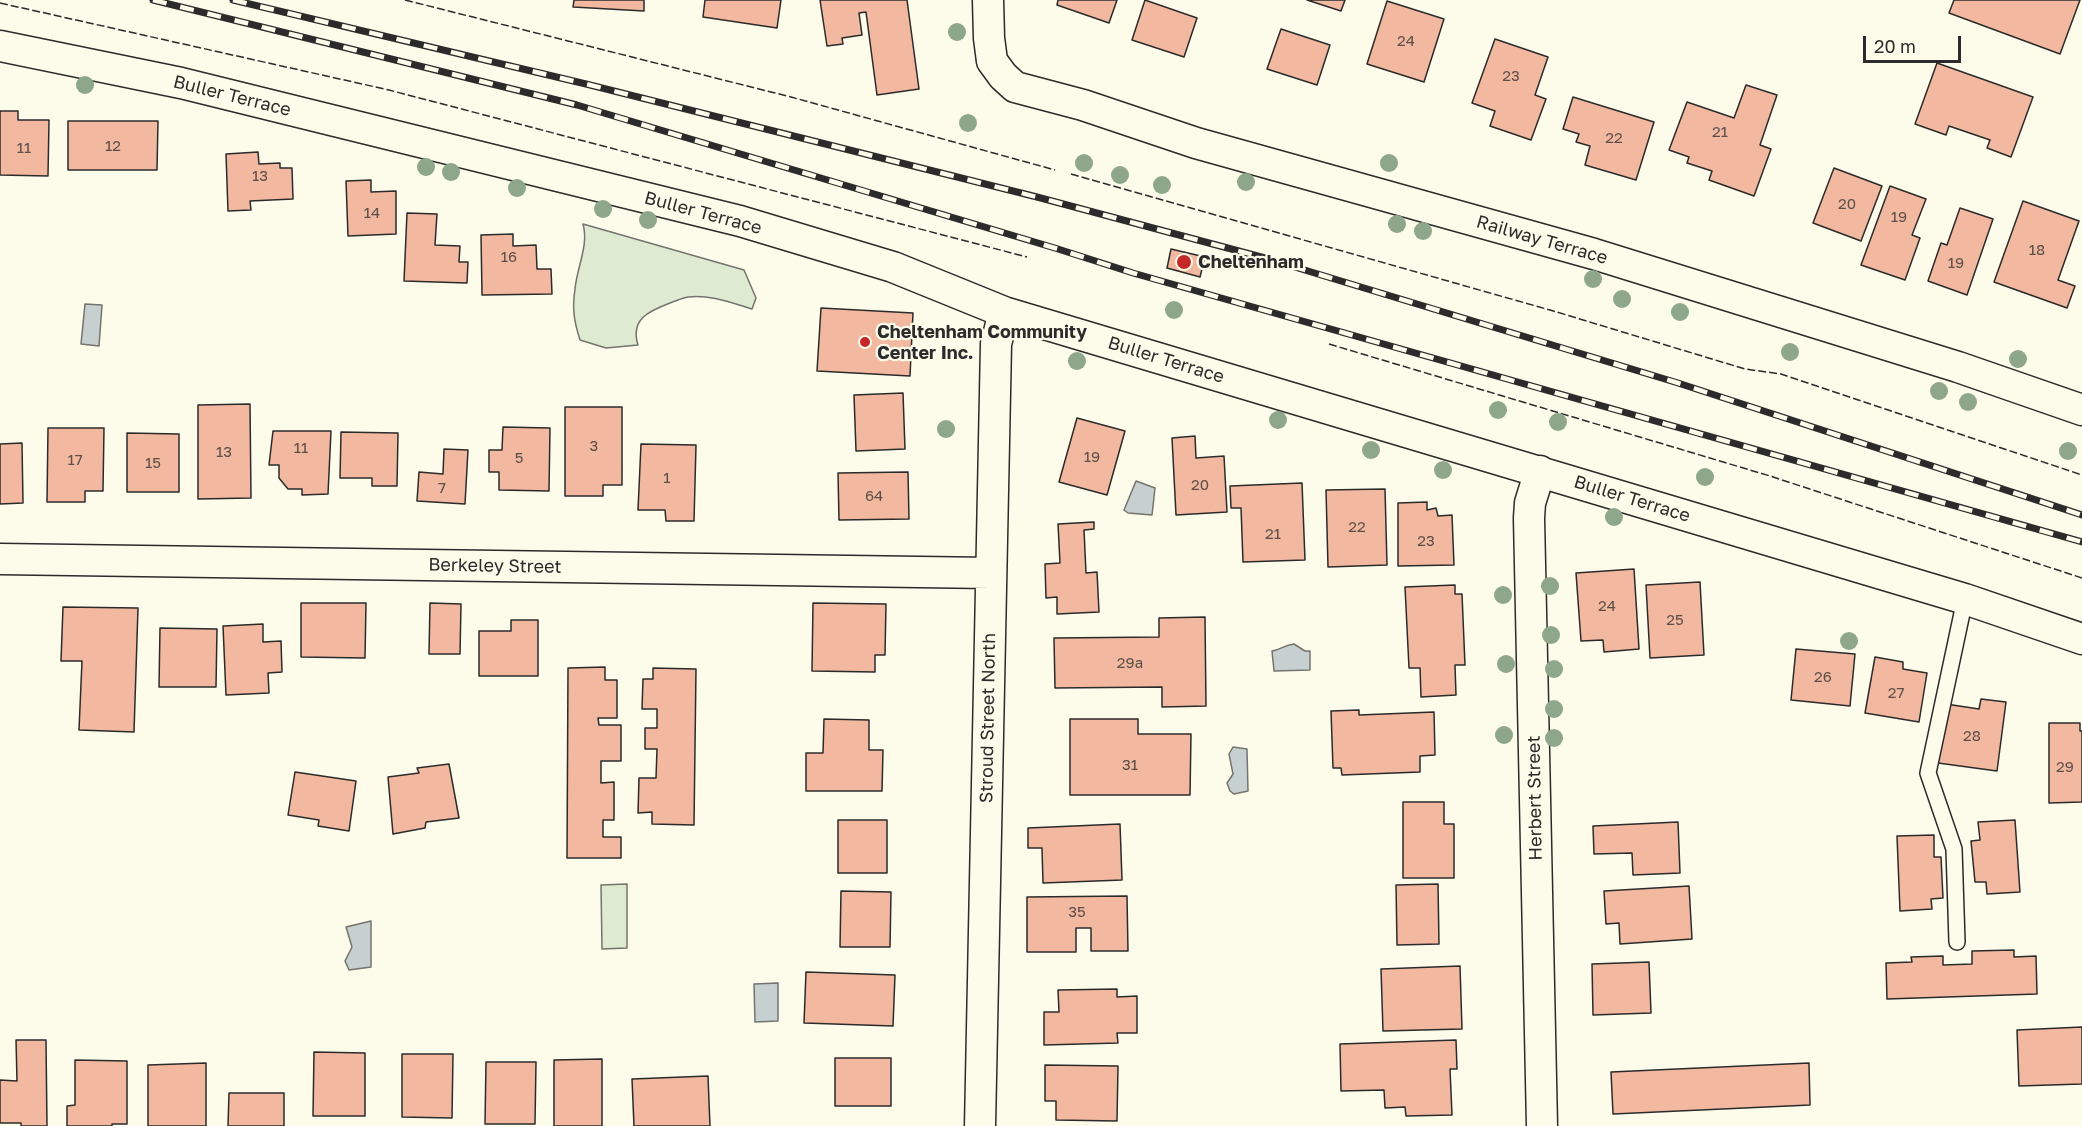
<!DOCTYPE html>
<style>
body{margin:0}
#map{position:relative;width:2082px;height:1126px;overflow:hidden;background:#fdfbea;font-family:"Golos Text",sans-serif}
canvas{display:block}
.scale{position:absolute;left:1863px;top:36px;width:98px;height:27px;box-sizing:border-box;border:3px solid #2b2b2b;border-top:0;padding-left:8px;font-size:18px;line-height:21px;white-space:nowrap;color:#2b2b2b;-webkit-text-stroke:4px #fdfbea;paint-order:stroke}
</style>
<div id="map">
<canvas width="2082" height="1126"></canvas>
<div class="scale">20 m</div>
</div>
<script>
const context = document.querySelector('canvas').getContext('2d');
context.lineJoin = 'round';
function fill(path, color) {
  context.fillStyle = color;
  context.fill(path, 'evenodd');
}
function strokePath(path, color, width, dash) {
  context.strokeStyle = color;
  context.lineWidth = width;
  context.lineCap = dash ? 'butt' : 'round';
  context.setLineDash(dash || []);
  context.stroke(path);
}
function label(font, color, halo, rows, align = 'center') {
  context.font = font + ' "Golos Text",sans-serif';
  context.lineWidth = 4.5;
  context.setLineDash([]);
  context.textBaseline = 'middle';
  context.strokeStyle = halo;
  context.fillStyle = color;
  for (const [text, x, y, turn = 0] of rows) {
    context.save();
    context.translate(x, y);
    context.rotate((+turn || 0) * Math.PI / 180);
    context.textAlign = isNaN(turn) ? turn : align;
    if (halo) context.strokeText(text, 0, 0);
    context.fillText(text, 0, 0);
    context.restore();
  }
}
const green = new Path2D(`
 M 583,224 L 744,270 L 756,298 L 752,309 C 732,303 709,294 688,297 C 682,298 676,301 670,303 C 649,311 630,319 638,345 L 606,348 L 580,340 C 574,321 572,309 575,289 C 577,267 589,245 583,224 Z
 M 627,884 L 627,948 L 602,949 L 601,885 Z`);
const water = new Path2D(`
 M 85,304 L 102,305 L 99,346 L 81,344 Z
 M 1136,481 L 1155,488 L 1152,515 L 1128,513 L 1124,510 Z
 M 1294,644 L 1305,651 L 1310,651 L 1310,670 L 1274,671 L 1272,651 C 1280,650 1284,645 1294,644 Z
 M 1233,747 L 1247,749 L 1248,791 L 1234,794 L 1230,791 L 1227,783 L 1233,774 L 1229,754 Z
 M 371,921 L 371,967 L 349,970 L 345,961 L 352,947 L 346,927 Z
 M 778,983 L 778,1021 L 755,1022 L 754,984 Z`);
const building = new Path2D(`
 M 574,0 L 644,0 L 644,11 L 573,7 Z
 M 705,0 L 781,0 L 777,28 L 703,17 Z
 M 820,0 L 907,0 L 919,89 L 877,95 L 866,12 L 859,13 L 862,35 L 842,38 L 843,44 L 827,46 Z
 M 1058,0 L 1117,0 L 1109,23 L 1057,5 Z
 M 1145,0 L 1197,18 L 1184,57 L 1132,40 Z
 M 1307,0 L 1345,0 L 1341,11 Z
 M 1954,0 L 2080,0 L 2060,54 L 1949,13 Z
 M 1387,1 L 1444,19 L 1424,82 L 1367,64 Z
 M 1281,29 L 1330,45 L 1317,85 L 1267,69 Z
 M 1495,39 L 1548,57 L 1535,95 L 1546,99 L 1531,140 L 1490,126 L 1495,111 L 1472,103 Z
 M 1937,63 L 2033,97 L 2011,157 L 1987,148 L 1990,140 L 1949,126 L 1946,135 L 1915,124 Z
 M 1746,85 L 1777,95 L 1760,145 L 1771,149 L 1754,196 L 1709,180 L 1712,171 L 1687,163 L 1689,157 L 1669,150 L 1687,102 L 1734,118 Z
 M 1573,97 L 1654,122 L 1636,180 L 1585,165 L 1590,146 L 1576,142 L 1579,134 L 1563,129 Z
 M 0,111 L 18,111 L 18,120 L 49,120 L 48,176 L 0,175 Z
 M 68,121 L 158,121 L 157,170 L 68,170 Z
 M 258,152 L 259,164 L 280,163 L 280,168 L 292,168 L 293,199 L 250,201 L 251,210 L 228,211 L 226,154 Z
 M 1834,168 L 1882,186 L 1861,241 L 1813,223 Z
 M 371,180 L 371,192 L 396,191 L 396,234 L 348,236 L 346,181 Z
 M 1890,186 L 1926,199 L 1912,235 L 1920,238 L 1905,280 L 1861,265 Z
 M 2023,201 L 2079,221 L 2058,280 L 2075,286 L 2067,308 L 1994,282 Z
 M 1960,208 L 1993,219 L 1967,295 L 1928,281 L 1941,243 L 1947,245 Z
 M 407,213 L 437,214 L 435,245 L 460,246 L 459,262 L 468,262 L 467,283 L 404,281 Z
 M 513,234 L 513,246 L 536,245 L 537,269 L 551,269 L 552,294 L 482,295 L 481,235 Z
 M 1171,249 L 1205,257 L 1200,277 L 1167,268 Z
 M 821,308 L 913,313 L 910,376 L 817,371 Z
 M 903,393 L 905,449 L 856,451 L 854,395 Z
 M 250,404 L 251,498 L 198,499 L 198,405 Z
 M 565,407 L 622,407 L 622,485 L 603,485 L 603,496 L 565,496 Z
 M 1077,418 L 1125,431 L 1107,495 L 1059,482 Z
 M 503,427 L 550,428 L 549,491 L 499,490 L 499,472 L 489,472 L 489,450 L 502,450 Z
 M 48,428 L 104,428 L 103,491 L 85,491 L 85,502 L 47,502 Z
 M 273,431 L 331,431 L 328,494 L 302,495 L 302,489 L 288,489 L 279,478 L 279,465 L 269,465 Z
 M 341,432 L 398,433 L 397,486 L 372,486 L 372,478 L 340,478 Z
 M 127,433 L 179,434 L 179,492 L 127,492 Z
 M 1195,436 L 1196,458 L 1224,456 L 1227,512 L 1176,515 L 1172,438 Z
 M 22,443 L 23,503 L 0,504 L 0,444 Z
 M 641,444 L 696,445 L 694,521 L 666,521 L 665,510 L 638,510 Z
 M 444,449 L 468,450 L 465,504 L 417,501 L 419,472 L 443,474 Z
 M 908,472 L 909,519 L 839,520 L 838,473 Z
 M 1302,483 L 1305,560 L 1243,562 L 1241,508 L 1231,508 L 1230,486 Z
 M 1385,489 L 1387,565 L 1328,567 L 1326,490 Z
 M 1427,502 L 1427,510 L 1436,508 L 1438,516 L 1452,515 L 1454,565 L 1398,566 L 1398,503 Z
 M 1094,522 L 1094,529 L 1084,530 L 1086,573 L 1097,572 L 1099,612 L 1057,614 L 1057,597 L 1046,598 L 1045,564 L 1060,563 L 1058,524 Z
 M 1634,569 L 1639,649 L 1604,652 L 1603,640 L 1581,641 L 1576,573 Z
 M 1700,582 L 1704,655 L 1650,658 L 1646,585 Z
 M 1455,585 L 1455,594 L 1462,594 L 1465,665 L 1455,665 L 1456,695 L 1421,697 L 1420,668 L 1409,668 L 1405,587 Z
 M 301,603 L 366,603 L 365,658 L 301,657 Z
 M 430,603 L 461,604 L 460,654 L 429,654 Z
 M 813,603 L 886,604 L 885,655 L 875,655 L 875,672 L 812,671 Z
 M 63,607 L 138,608 L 134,732 L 79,730 L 82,661 L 61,661 Z
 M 1205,617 L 1206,706 L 1162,707 L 1162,687 L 1055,688 L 1054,638 L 1159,637 L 1159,618 Z
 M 511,620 L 538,620 L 538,676 L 479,676 L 479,631 L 511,631 Z
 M 263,624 L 263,642 L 281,641 L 282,672 L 268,673 L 269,693 L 226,695 L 223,626 Z
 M 160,628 L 217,629 L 216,687 L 159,687 Z
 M 1796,649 L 1855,654 L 1850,706 L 1791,700 Z
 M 1875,657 L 1903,662 L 1903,669 L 1927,673 L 1919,722 L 1865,713 Z
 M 605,667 L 605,680 L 617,680 L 617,718 L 598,718 L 599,725 L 621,725 L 621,761 L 601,761 L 601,783 L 614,782 L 614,820 L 603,820 L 603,837 L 621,837 L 621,858 L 567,858 L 568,668 Z
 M 653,668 L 696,669 L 694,825 L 652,824 L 652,812 L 638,813 L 639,778 L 656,778 L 657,749 L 645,749 L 645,728 L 657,728 L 657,709 L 642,709 L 643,679 L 653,679 Z
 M 1981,699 L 2006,702 L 1997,771 L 1938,763 L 1946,704 L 1979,709 Z
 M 1359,710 L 1359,715 L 1434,712 L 1435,755 L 1420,756 L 1420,772 L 1342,775 L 1341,768 L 1333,768 L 1331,711 Z
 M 824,719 L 869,720 L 869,750 L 883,750 L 882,791 L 806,791 L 806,753 L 823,753 Z
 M 1070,719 L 1138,719 L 1138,734 L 1191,734 L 1190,795 L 1070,795 Z
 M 2049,723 L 2080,723 L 2080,731 L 2082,731 L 2082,802 L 2049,803 Z
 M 449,764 L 459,818 L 426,822 L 425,828 L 393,834 L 388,777 L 419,773 L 417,768 Z
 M 295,772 L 356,781 L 349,831 L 318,826 L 319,820 L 288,815 Z
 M 1403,802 L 1444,802 L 1444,824 L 1454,824 L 1454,878 L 1403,878 Z
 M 838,820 L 887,820 L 887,873 L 838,873 Z
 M 2015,820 L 2020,892 L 1987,894 L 1986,882 L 1975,882 L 1971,841 L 1980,840 L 1978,822 Z
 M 1678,822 L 1680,873 L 1633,875 L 1632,853 L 1594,854 L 1593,826 Z
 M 1120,824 L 1122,880 L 1043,883 L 1042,848 L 1028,848 L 1028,828 Z
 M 1934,835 L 1934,857 L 1941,857 L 1943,898 L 1931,899 L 1932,909 L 1900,911 L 1897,836 Z
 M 1438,884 L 1439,944 L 1397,945 L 1396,885 Z
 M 1689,886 L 1692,939 L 1620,944 L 1619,923 L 1606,924 L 1604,891 Z
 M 841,891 L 891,892 L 890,947 L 840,947 Z
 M 1127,896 L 1128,951 L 1091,951 L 1091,928 L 1076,928 L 1076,952 L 1027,952 L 1027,897 Z
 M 2014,950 L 2014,957 L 2036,956 L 2037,994 L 1887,999 L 1886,963 L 1912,962 L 1911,957 L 1943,956 L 1943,965 L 1972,964 L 1972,951 Z
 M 1649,962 L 1651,1013 L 1593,1015 L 1592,964 Z
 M 1460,966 L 1462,1029 L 1383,1031 L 1381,969 Z
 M 806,972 L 895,975 L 893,1026 L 804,1023 Z
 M 1117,989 L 1117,997 L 1137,996 L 1137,1033 L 1117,1033 L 1118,1043 L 1044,1045 L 1044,1012 L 1059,1012 L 1058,990 Z
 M 2082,1027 L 2082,1084 L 2019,1086 L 2017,1030 Z
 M 16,1040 L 46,1040 L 47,1126 L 21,1126 L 21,1123 L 0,1123 L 0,1080 L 17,1081 Z
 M 1456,1040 L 1457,1069 L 1450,1069 L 1452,1115 L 1406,1116 L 1405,1107 L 1385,1108 L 1384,1090 L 1341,1091 L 1340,1044 Z
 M 314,1052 L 365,1053 L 365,1116 L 313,1116 Z
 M 402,1054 L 453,1054 L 452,1118 L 402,1117 Z
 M 835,1058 L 891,1058 L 891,1106 L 835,1106 Z
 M 602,1059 L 602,1126 L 554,1126 L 554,1060 Z
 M 75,1060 L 127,1061 L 127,1124 L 112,1124 L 112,1126 L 67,1126 L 67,1106 L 75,1105 Z
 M 486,1062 L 536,1062 L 535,1124 L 485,1124 Z
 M 206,1063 L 206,1126 L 148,1126 L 148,1065 Z
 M 1809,1063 L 1810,1105 L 1613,1114 L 1611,1072 Z
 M 1045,1065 L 1118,1066 L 1117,1121 L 1056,1120 L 1056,1101 L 1045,1101 Z
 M 708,1076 L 710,1126 L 634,1126 L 632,1079 Z
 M 229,1093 L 284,1093 L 284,1126 L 228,1126 Z`);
const lane = new Path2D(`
 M 1957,942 L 1954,849 L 1928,773 L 1965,599`);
const street = new Path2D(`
 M 988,0 L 989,38 L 992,61 L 1003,76 L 1015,87 L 1083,105 L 1196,143 L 1594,254 L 1958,367 L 2082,410
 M 0,46 L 181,83 L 740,221 L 893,267 L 1004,312 L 1965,599 L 2082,639
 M 1540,471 L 1530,503 L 1529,518 L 1542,1126
 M 0,559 L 990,573
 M 980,1126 L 996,344 L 1004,312`);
const rail = new Path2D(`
 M 153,0 L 577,105 L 1058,249 L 1133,273 L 2082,542
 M 233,0 L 586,84 L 1037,197 L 1265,258 L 1678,383 L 2082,515`);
const fence = new Path2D(`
 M 405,0 L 791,97 L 1055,170
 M 0,3 L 389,90 L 1027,257
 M 1071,174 L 1550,310 L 1745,369 L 1781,374 L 2082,475
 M 1329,344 L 1770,476 L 2082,578`);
const trees = [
 [957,32],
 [85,85],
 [968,123],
 [1084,163],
 [1389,163],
 [426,167],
 [451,172],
 [1120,175],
 [1246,182],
 [1162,185],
 [517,188],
 [603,209],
 [648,220],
 [1397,224],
 [1423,231],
 [1593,279],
 [1622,299],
 [1174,310],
 [1680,312],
 [1790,352],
 [2018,359],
 [1077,361],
 [1939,391],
 [1968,402],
 [1498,410],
 [1278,420],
 [1558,422],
 [946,429],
 [1371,450],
 [2068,451],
 [1443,470],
 [1705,477],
 [1614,517],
 [1550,586],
 [1503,595],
 [1551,635],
 [1849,641],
 [1506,664],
 [1554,669],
 [1554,709],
 [1504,735],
 [1554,738]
];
const markers = [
 [1184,262,8,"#c62828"],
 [865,342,6,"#c62828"]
];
const numberNames = [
 ["24",1406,41],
 ["23",1511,76],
 ["21",1720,132],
 ["22",1614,138],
 ["12",113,146],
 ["11",24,148],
 ["13",260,176],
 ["20",1847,204],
 ["14",372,213],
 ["19",1899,217],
 ["18",2037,250],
 ["16",509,257],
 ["19",1956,263],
 ["3",594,446],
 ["11",301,448],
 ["13",224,452],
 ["19",1092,457],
 ["5",519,458],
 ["17",75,460],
 ["15",153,463],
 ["1",667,478],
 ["20",1200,485],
 ["7",442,488],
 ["64",874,496],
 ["22",1357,527],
 ["21",1273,534],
 ["23",1426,541],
 ["24",1607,606],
 ["25",1675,620],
 ["29a",1130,663],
 ["26",1823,677],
 ["27",1896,693],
 ["28",1972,736],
 ["31",1130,765],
 ["29",2065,767],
 ["35",1077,912]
];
const streetNames = [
 ["Buller Terrace",232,96,14],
 ["Buller Terrace",703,213,15],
 ["Railway Terrace",1542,240,16],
 ["Buller Terrace",1166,360,17],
 ["Buller Terrace",1632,499,17],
 ["Berkeley Street",495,566,1],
 ["Stroud Street North",988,718,-89],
 ["Herbert Street",1535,798,-91]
];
const poiNames = [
 ["Cheltenham",1198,262],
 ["Cheltenham Community",877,332],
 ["Center Inc.",877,353]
];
fill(green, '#deebd1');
strokePath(green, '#74746e', 1.5);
fill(water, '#c7d0d0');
strokePath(water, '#74746e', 1.5);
fill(building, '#f2b8a0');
strokePath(building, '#2b2b2b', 1.5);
strokePath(lane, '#2b2b2b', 18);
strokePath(street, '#2b2b2b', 33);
strokePath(lane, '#fdfbea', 15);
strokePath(street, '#fdfbea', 30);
strokePath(rail, '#2b2b2b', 7);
strokePath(rail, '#fdfbea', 4.5, [14]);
strokePath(fence, '#2b2b2b', 1.5, [8, 3]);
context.fillStyle = '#8ea78a';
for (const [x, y] of trees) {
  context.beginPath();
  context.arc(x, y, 9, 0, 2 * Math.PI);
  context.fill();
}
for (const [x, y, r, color] of markers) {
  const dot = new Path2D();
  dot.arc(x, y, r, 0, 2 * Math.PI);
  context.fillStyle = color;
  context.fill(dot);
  strokePath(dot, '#fdfbea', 2);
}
label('15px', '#5d4e48', null, numberNames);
label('18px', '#2b2b2b', '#fdfbea', streetNames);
label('bold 18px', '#2b2b2b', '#fdfbea', poiNames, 'left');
</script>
